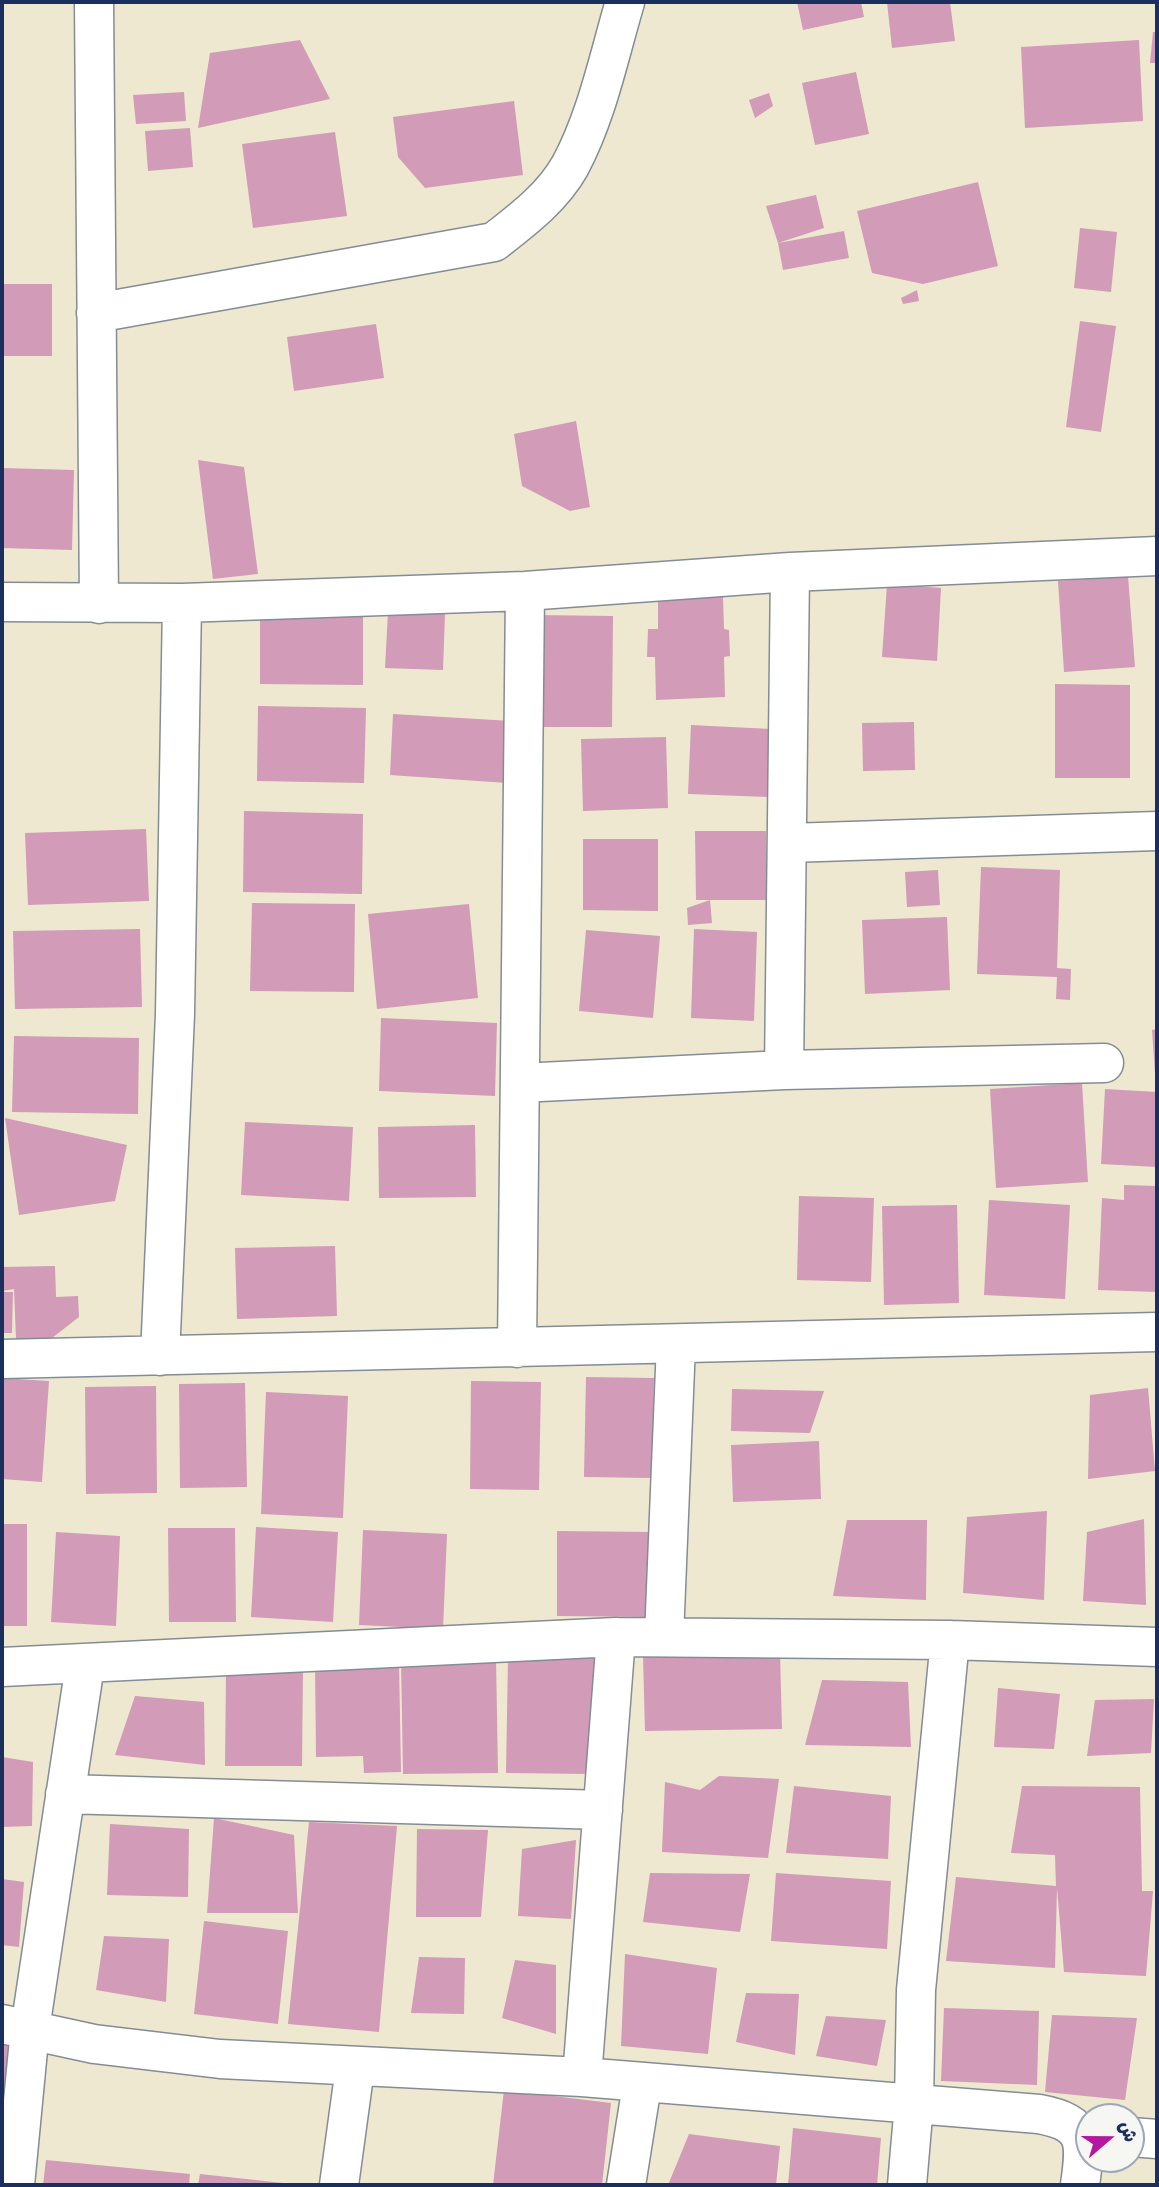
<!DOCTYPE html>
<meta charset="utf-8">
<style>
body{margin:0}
#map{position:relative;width:1159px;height:2187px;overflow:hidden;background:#ede8cf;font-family:Itim,"Playpen Sans Arabic",sans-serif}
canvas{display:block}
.frame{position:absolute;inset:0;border:4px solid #1b2f5e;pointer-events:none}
.north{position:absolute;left:1075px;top:2103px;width:70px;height:70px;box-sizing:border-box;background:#f6f6f2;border:2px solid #9ea6b7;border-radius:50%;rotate:70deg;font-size:19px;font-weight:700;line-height:28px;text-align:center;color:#1b2f5e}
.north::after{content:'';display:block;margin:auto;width:24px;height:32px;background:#b5179e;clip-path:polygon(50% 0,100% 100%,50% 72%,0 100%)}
</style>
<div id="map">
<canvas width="1159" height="2187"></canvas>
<div class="frame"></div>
<div class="north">ش</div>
</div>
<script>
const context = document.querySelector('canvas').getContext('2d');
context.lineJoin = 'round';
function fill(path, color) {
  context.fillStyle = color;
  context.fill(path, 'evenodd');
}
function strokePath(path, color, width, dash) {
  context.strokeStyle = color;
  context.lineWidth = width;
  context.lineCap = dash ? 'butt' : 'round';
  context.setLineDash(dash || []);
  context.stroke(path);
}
const building = new Path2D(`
 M 797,2 L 861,2 L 864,17 L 803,30 Z
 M 887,2 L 950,2 L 955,41 L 892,48 Z
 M 1153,32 L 1157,32 L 1157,63 L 1150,63 Z
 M 300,40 L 330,99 L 198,128 L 210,53 Z
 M 1139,40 L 1143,121 L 1025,128 L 1021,47 Z
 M 856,72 L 869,134 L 815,145 L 802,83 Z
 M 184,92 L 186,121 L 136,124 L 133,95 Z
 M 769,93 L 773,106 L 755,118 L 749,100 Z
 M 514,101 L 523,175 L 425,188 L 398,157 L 393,117 Z
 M 190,128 L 193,167 L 148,171 L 145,131 Z
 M 335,132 L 347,216 L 253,228 L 242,144 Z
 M 978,182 L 998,266 L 923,284 L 872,273 L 857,211 Z
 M 816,195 L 824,228 L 778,243 L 766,206 Z
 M 1080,228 L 1117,232 L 1111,292 L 1074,288 Z
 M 844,231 L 849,258 L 783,270 L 778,243 Z
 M 2,284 L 52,284 L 52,356 L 2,356 Z
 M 917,290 L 919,301 L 903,304 L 901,298 Z
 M 1080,321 L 1116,326 L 1101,432 L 1066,427 Z
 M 376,324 L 384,378 L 294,391 L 287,337 Z
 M 576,421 L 590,507 L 570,511 L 522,486 L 514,434 Z
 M 198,460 L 244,467 L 258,574 L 213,579 Z
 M 2,468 L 74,470 L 72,550 L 2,548 Z
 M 1128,576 L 1135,667 L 1064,672 L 1058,581 Z
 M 887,584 L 941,588 L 937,661 L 882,657 Z
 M 658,597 L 723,597 L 724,629 L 729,630 L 730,656 L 724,657 L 725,697 L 656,700 L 655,657 L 647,657 L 648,629 L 658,629 Z
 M 260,611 L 363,612 L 363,685 L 260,684 Z
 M 388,612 L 445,614 L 443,670 L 385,668 Z
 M 533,615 L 613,616 L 612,727 L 537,727 Z
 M 1055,684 L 1130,685 L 1130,778 L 1055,778 Z
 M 258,706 L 366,708 L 364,783 L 257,781 Z
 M 393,714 L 511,721 L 507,783 L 390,775 Z
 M 914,722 L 915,770 L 863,771 L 862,723 Z
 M 691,725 L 771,729 L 768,797 L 688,794 Z
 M 666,737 L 668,808 L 583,811 L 581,739 Z
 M 244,811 L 363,814 L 362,894 L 243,892 Z
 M 146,829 L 149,901 L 28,905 L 25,833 Z
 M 695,831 L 766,831 L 766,900 L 696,900 Z
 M 583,839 L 658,839 L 658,911 L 583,910 Z
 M 981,867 L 1060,870 L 1057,968 L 1071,969 L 1070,1000 L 1056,999 L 1057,977 L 977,974 Z
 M 938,870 L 940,905 L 907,907 L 905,872 Z
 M 710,900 L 712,923 L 688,925 L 687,908 Z
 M 252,903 L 355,904 L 354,992 L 250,991 Z
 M 469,904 L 478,998 L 377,1009 L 368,914 Z
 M 947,917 L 950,990 L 865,994 L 862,920 Z
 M 140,929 L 142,1007 L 15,1009 L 13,931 Z
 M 694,929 L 757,932 L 754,1021 L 691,1018 Z
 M 586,930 L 660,936 L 653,1018 L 579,1011 Z
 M 381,1018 L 497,1023 L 495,1096 L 379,1091 Z
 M 1157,1029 L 1157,1074 L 1155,1074 L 1152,1030 Z
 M 14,1036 L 139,1038 L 138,1114 L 12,1112 Z
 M 1082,1083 L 1088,1182 L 996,1188 L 990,1089 Z
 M 1105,1089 L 1157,1092 L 1157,1167 L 1101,1164 Z
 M 5,1118 L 127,1145 L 115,1201 L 19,1215 Z
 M 245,1122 L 353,1127 L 349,1201 L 241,1195 Z
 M 475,1125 L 476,1197 L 379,1198 L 378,1127 Z
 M 1124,1185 L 1157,1186 L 1157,1292 L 1098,1290 L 1102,1198 L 1124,1200 Z
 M 799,1196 L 874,1198 L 871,1282 L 797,1280 Z
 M 989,1200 L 1070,1205 L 1065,1299 L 984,1295 Z
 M 957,1205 L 959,1303 L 884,1305 L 882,1206 Z
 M 335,1246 L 337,1316 L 237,1319 L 235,1248 Z
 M 55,1266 L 56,1297 L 78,1296 L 79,1317 L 52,1338 L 16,1339 L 14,1289 L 2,1291 L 2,1267 Z
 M 2,1292 L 13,1292 L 12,1333 L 2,1333 Z
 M 586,1377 L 654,1378 L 652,1478 L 584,1477 Z
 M 2,1378 L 49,1381 L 42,1482 L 2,1479 Z
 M 471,1381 L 541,1382 L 539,1490 L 470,1489 Z
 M 245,1383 L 247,1487 L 180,1488 L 179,1384 Z
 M 156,1386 L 157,1493 L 86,1494 L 85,1387 Z
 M 1148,1388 L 1155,1471 L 1088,1479 L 1090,1395 Z
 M 732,1389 L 824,1391 L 810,1433 L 731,1431 Z
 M 266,1392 L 348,1396 L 343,1518 L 261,1514 Z
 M 819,1441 L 821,1499 L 733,1502 L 731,1445 Z
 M 1047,1511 L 1044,1600 L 963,1593 L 967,1517 Z
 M 1144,1519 L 1146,1605 L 1083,1601 L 1087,1532 Z
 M 847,1520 L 927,1520 L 926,1600 L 833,1596 Z
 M 2,1524 L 27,1524 L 27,1626 L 2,1626 Z
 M 256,1527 L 338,1532 L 333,1622 L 251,1617 Z
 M 168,1528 L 235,1528 L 236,1622 L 169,1622 Z
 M 363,1530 L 447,1534 L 443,1629 L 359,1625 Z
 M 557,1531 L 650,1532 L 649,1617 L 557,1616 Z
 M 56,1532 L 120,1536 L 116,1626 L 51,1622 Z
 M 780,1653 L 782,1729 L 645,1731 L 643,1656 Z
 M 508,1656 L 594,1658 L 592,1774 L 506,1773 Z
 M 496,1658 L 498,1773 L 403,1774 L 401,1659 Z
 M 399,1662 L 401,1772 L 364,1773 L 363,1756 L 316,1757 L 315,1663 Z
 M 226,1671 L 303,1671 L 302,1766 L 225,1766 Z
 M 822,1680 L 908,1682 L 911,1747 L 805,1745 Z
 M 998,1688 L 1060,1694 L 1054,1749 L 994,1747 Z
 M 135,1696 L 204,1702 L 205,1765 L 115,1755 Z
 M 1154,1699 L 1151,1753 L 1087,1756 L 1095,1700 Z
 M 2,1757 L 33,1762 L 32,1826 L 2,1827 Z
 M 719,1776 L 779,1779 L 768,1858 L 662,1852 L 665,1782 L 700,1790 Z
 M 794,1786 L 891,1796 L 888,1859 L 786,1853 Z
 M 1022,1786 L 1140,1787 L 1142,1891 L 1153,1891 L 1146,1976 L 1064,1972 L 1057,1888 L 1055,1968 L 946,1961 L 956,1877 L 1056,1886 L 1055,1855 L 1011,1853 Z
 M 214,1818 L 294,1835 L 298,1913 L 207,1913 Z
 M 309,1822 L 397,1826 L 379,2032 L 288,2024 Z
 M 110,1824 L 189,1829 L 188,1897 L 107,1895 Z
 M 417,1829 L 488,1830 L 481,1917 L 416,1917 Z
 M 576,1840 L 571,1919 L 518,1916 L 522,1849 Z
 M 650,1873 L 750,1874 L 740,1932 L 643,1922 Z
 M 776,1873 L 891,1881 L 887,1949 L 771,1941 Z
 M 2,1879 L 24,1882 L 19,1947 L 2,1945 Z
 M 204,1921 L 288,1931 L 278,2024 L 194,2014 Z
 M 104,1936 L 169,1939 L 166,2002 L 96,1990 Z
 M 625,1954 L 717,1968 L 708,2054 L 621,2046 Z
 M 419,1957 L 465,1958 L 464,2014 L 411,2013 Z
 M 515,1960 L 556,1965 L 556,2034 L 502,2018 Z
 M 746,1993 L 799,1994 L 795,2055 L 736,2042 Z
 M 944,2008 L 1039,2011 L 1037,2085 L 941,2081 Z
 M 1052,2015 L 1137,2018 L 1125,2100 L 1045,2092 Z
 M 826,2016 L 886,2020 L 877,2066 L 816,2056 Z
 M 2,2042 L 15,2042 L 2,2130 Z
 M 504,2090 L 611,2103 L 602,2185 L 493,2185 Z
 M 793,2128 L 881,2138 L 877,2185 L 788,2185 Z
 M 689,2134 L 780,2146 L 776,2185 L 668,2185 Z
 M 46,2160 L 190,2174 L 189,2185 L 43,2185 Z
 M 200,2174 L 283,2183 L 283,2185 L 198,2185 Z`);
const minor = new Path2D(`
 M 94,2 L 99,604
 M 96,313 L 494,242 C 522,220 552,198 570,166 C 597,116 609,56 625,2
 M 2,602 L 182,603 L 525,591 L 790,572 L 1157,556
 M 789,843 L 1157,831
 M 784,1070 L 790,572
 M 520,1083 L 784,1070 L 1104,1063
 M 517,1348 L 525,591
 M 160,1356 L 175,1014 L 182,603
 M 2,1359 L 1157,1332
 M 664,1637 L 676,1344
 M 2,1667 L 616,1637 L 950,1640 L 1157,1647
 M 65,1794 L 603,1810
 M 2,2024 L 94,2044 L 220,2059 L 582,2077 L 1039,2114 C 1088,2123 1086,2142 1080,2185
 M 582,2077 L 616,1637
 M 1131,2137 L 1157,2139
 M 15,2185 L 30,2029 L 85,1665
 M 339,2185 L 355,2068
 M 626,2185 L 642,2085
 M 907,2185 L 914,2104 L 916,1990 L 950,1640`);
fill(building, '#d29bb7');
strokePath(minor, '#848c96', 41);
strokePath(minor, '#fff', 38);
</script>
